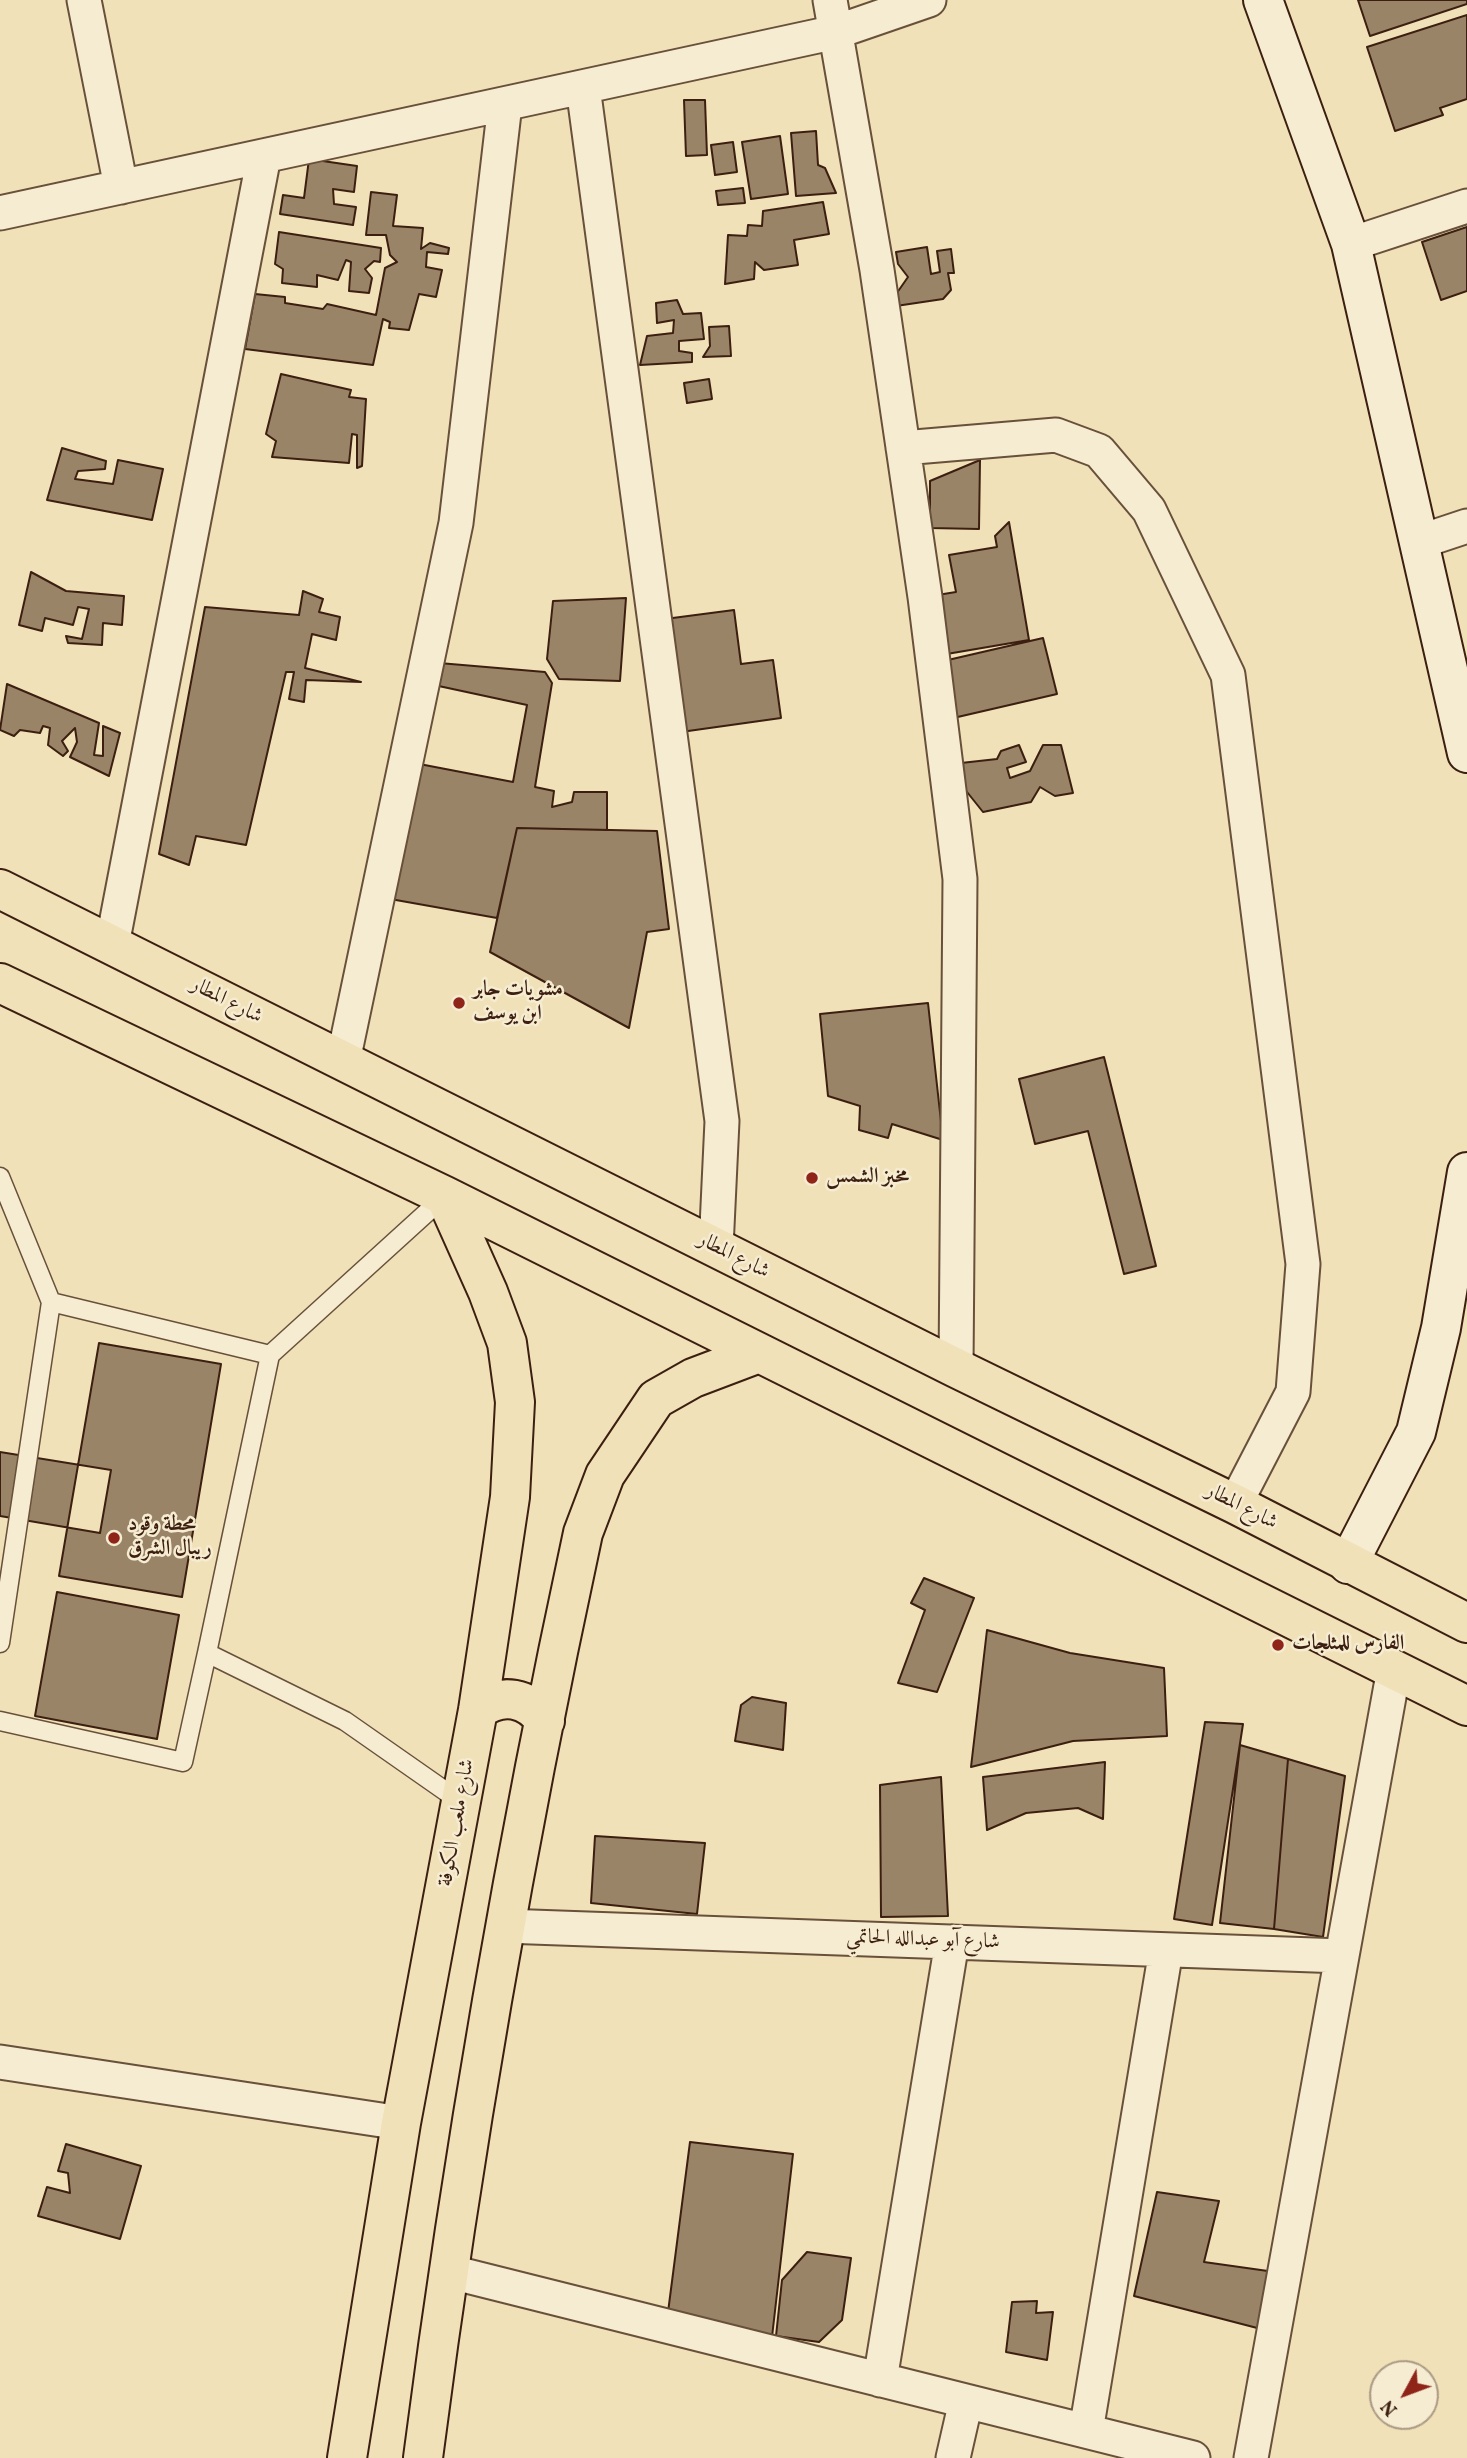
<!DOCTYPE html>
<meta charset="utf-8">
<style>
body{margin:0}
#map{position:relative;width:1467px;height:2458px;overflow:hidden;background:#f0e1b8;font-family:Vollkorn,serif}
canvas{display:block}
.north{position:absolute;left:1369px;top:2360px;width:70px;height:70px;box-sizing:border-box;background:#f5ecd1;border:2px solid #ab9a84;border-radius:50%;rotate:229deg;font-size:19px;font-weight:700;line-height:28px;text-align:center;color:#3c1f10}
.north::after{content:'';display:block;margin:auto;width:24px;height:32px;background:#8f2418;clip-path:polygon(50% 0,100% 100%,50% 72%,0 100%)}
</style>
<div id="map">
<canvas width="1467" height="2458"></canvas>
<div class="north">N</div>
</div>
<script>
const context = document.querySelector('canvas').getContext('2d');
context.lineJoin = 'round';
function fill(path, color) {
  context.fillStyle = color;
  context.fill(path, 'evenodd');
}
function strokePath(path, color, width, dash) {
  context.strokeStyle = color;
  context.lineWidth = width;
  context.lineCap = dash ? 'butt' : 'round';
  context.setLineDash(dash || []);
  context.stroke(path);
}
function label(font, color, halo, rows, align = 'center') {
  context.font = font + ' Vollkorn,Amiri,serif';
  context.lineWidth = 5;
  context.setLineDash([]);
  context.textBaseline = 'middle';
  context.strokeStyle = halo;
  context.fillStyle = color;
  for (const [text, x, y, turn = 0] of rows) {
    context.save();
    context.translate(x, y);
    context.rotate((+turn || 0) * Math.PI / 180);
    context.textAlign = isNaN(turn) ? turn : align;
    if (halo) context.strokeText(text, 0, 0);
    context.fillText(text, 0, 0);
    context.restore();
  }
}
const building = new Path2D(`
 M 1358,0 L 1467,0 L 1467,4 L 1370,36 Z
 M 1467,15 L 1467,99 L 1440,108 L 1443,115 L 1395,131 L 1367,47 Z
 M 684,100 L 705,100 L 707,155 L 686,156 Z
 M 816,131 L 818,165 L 825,168 L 836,193 L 796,196 L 791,133 Z
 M 780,136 L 788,194 L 751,199 L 742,142 Z
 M 733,142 L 737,172 L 715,175 L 711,145 Z
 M 309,159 L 357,166 L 354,192 L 333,189 L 334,204 L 356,207 L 353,225 L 280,214 L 283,195 L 304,198 Z
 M 743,188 L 745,203 L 718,205 L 716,191 Z
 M 371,192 L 397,195 L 393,226 L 423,228 L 421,249 L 430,243 L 449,248 L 448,254 L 427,252 L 426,267 L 442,270 L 436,297 L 419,294 L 409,330 L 389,328 L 390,322 L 383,319 L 373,365 L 245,349 L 255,294 L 285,297 L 285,303 L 323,309 L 327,304 L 376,315 L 385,268 L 397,262 L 390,255 L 386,235 L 366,235 Z
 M 823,202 L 829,234 L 794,240 L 798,265 L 764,270 L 755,262 L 754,279 L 725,284 L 728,235 L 747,236 L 748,225 L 762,226 L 763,211 Z
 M 1467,227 L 1467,291 L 1441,300 L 1422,242 Z
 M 279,232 L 381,248 L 380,262 L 374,261 L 365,269 L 372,278 L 369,293 L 349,291 L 351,262 L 346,260 L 338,280 L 317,275 L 317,287 L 282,283 L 283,269 L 275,264 Z
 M 927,247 L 931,274 L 940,272 L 937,251 L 951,249 L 954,273 L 948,273 L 951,290 L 943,299 L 896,306 L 892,300 L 908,277 L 898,264 L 896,252 Z
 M 677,300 L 683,314 L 701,313 L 704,339 L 679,341 L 679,351 L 692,353 L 692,362 L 640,365 L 647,336 L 673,333 L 674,320 L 657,323 L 656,303 Z
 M 729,326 L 731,356 L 703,357 L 710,346 L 709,327 Z
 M 281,374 L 351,390 L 349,397 L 366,399 L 362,466 L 357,468 L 357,435 L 352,434 L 349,463 L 272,457 L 276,441 L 266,434 Z
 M 709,379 L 712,399 L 687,403 L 684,383 Z
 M 62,448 L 106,461 L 105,469 L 78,471 L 75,479 L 113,484 L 118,460 L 163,469 L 152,520 L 47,500 Z
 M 980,460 L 979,529 L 930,528 L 930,481 Z
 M 1009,522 L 1029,640 L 935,656 L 925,597 L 956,592 L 949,555 L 997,547 L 995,536 Z
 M 31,572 L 66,591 L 124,596 L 122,625 L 103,623 L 102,645 L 68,643 L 66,636 L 82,639 L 89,609 L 78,607 L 73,625 L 45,618 L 42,631 L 19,625 Z
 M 303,591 L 323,599 L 319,612 L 340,617 L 336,640 L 312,634 L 305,668 L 361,682 L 306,680 L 304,702 L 289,699 L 294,672 L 286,672 L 246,845 L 196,836 L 189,865 L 159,854 L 205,607 L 299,615 Z
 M 626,598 L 620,681 L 559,679 L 547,659 L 553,601 Z
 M 734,610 L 741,664 L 773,660 L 781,718 L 681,732 L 665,619 Z
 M 1043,638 L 1057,694 L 949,719 L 935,663 Z
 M 439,663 L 545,672 L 552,683 L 535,787 L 554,791 L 552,807 L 572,802 L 574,792 L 607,792 L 607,830 L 517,828 L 497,918 L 379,897 L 409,762 L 513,782 L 527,705 L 434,685 Z
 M 7,684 L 99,723 L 94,755 L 103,756 L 103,726 L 120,733 L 109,776 L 70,757 L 77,742 L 75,728 L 62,741 L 68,751 L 63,756 L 48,745 L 50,728 L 43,726 L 40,733 L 20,730 L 14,736 L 0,730 Z
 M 1019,745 L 1026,762 L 1007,768 L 1010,778 L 1030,771 L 1043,745 L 1061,745 L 1073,793 L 1055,796 L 1040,787 L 1031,802 L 983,812 L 963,787 L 961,763 L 997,759 L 1001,751 Z
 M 517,828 L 657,831 L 669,929 L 647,932 L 629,1028 L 490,952 Z
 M 928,1003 L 943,1140 L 892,1124 L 888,1138 L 859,1130 L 860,1106 L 828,1096 L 820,1014 Z
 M 1104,1057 L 1156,1266 L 1124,1274 L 1088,1131 L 1035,1144 L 1019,1079 Z
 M 99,1343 L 221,1364 L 182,1597 L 59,1576 Z
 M 0,1452 L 111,1470 L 100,1533 L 0,1516 Z
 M 924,1578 L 974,1598 L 937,1692 L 898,1683 L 925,1610 L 911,1603 Z
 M 57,1592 L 179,1615 L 157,1739 L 35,1716 Z
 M 987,1630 L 1070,1653 L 1164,1668 L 1167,1736 L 1073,1741 L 971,1767 Z
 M 752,1697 L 786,1703 L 783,1750 L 735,1741 L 741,1705 Z
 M 1205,1722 L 1243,1724 L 1212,1925 L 1174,1919 Z
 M 1240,1745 L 1288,1759 L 1274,1929 L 1220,1923 Z
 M 1288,1759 L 1345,1776 L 1323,1937 L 1274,1929 Z
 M 1105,1762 L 1103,1819 L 1078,1808 L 1026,1813 L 987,1830 L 983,1777 Z
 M 941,1777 L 948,1916 L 881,1917 L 880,1785 Z
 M 595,1836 L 705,1843 L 697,1914 L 591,1903 Z
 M 690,2142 L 793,2154 L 772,2337 L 667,2320 Z
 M 66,2144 L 141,2166 L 120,2239 L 38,2216 L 47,2187 L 70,2193 L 68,2173 L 58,2171 Z
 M 1157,2192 L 1219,2201 L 1204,2262 L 1275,2272 L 1261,2329 L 1134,2296 Z
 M 807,2252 L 851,2258 L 842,2320 L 819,2342 L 776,2336 L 782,2280 Z
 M 1037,2301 L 1036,2313 L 1053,2312 L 1047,2360 L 1006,2352 L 1012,2302 Z`);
const lane = new Path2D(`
 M 0,1177 L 51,1302 L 270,1355
 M 0,1643 L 51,1302
 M 207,1653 L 270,1355 L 445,1196
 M 0,1721 L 183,1762 L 207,1653 L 345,1721 L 461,1802`);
const street = new Path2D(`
 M 84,0 L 121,187
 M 830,0 L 877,270 L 925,597 L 960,879 L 956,1368
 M 583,87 L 722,1121 L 716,1248
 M 0,213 L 836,32 L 929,0
 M 1351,244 L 1467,206
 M 903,448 L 1056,435 L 1099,451 L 1149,510 L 1228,675 L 1303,1264 L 1293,1392 L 1235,1504
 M 1419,542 L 1467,526
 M 112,945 L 264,156
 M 343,1061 L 456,523 L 505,104
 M 504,1926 L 1342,1956
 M 0,2062 L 401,2123
 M 447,2271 L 1193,2458
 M 880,2380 L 952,1942
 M 1086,2431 L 1166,1950
 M 953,2458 L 966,2401
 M 1251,2458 L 1394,1669`);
const secondary = new Path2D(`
 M 1263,0 L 1351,244 L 1467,753
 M 1348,1564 L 1416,1432 L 1441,1328 L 1467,1172`);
const primary = new Path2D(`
 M 0,889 L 956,1368 L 1235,1504 L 1467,1623
 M 0,983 L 445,1196 L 1467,1706
 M 478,1710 C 502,1692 528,1697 545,1721
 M 347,2458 L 401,2123 L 478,1710 L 510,1497 L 515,1402 L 507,1343 L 488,1292 L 445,1196
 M 423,2458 C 463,2147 517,1839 583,1533 L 605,1475 L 656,1399 L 693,1378 L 759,1353`);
const markers = [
 [459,1003,7,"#8f2418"],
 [812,1178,7,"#8f2418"],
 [114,1538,7,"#8f2418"],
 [1278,1645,7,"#8f2418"]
];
const poiNames = [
 ["مشويات جابر",473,991],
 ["ابن يوسف",473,1015],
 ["مخبز الشمس",826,1178],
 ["محطة وقود",128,1526],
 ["ريبال الشرق",128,1550],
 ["الفارس للمثلجات",1292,1645]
];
const streetNames = [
 ["شارع المطار",226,1002,27],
 ["شارع المطار",733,1257,27],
 ["شارع المطار",1241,1508,27],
 ["شارع ملعب الكوفة",458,1823,-80],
 ["شارع آبو عبدالله الحاتمي",923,1941,2]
];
fill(building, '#9a8467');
strokePath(building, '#3c1f10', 2);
strokePath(lane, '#69503a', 21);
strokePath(street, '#69503a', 37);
strokePath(secondary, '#3c1f10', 42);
strokePath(primary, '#3c1f10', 42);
strokePath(lane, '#f5ecd1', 18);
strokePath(street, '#f5ecd1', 33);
strokePath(secondary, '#f5ecd1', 38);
strokePath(primary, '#f0e1b8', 38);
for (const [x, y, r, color] of markers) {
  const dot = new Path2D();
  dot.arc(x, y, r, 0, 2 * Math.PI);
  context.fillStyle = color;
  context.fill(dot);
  strokePath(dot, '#f5ecd1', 2.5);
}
label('bold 21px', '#3c1f10', '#f5ecd1', poiNames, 'left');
label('21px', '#3c1f10', '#f5ecd1', streetNames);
</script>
